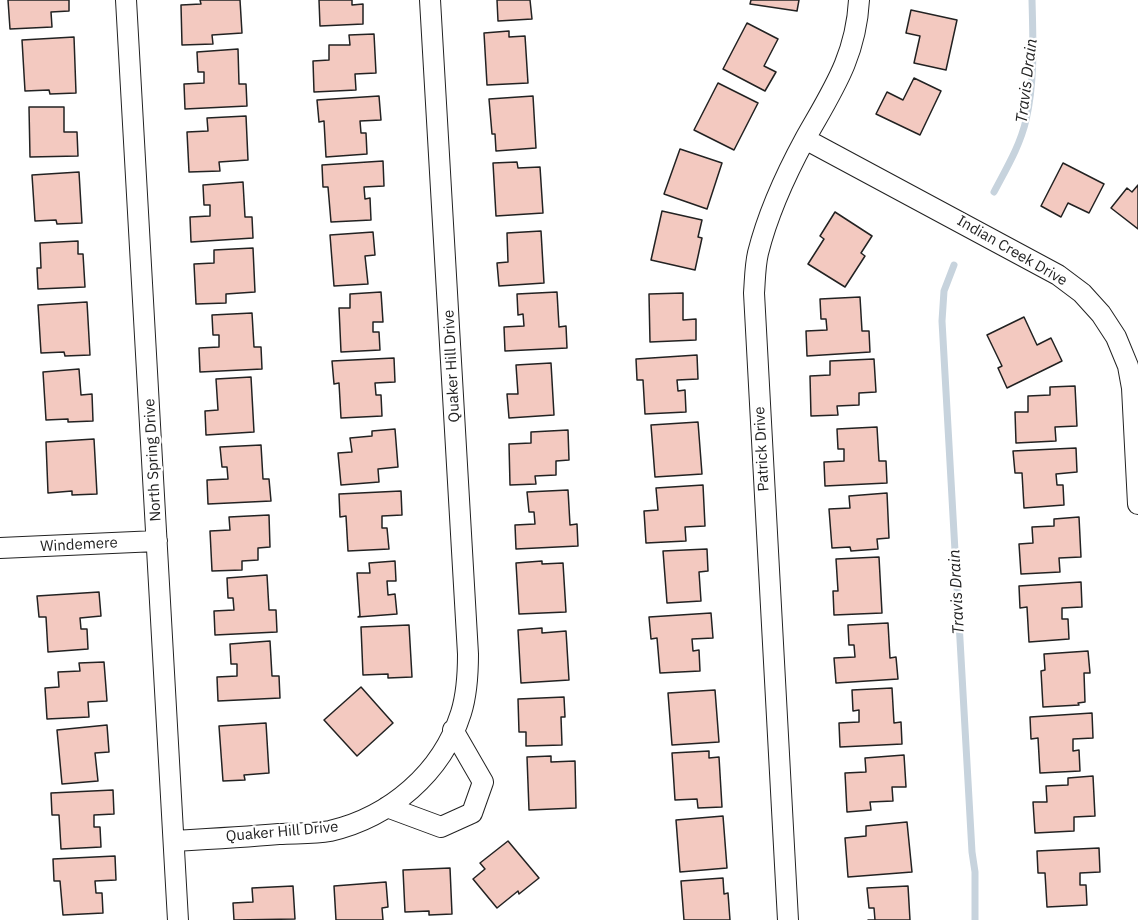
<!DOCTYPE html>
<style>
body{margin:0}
canvas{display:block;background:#fff}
</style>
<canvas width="1138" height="920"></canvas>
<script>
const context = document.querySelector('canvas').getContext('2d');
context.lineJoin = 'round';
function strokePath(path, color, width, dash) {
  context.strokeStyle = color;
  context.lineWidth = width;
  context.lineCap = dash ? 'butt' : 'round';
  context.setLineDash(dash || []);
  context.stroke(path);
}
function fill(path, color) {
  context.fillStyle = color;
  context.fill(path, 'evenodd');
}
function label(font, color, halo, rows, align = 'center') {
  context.font = font + ' "IBM Plex Sans",sans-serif';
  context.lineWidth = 4.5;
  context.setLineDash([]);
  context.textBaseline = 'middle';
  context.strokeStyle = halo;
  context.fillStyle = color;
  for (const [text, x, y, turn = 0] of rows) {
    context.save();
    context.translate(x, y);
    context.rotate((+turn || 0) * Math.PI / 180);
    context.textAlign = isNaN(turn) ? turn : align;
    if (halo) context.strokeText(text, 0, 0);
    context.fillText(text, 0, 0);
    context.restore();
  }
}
const stream = new Path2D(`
 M 994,192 C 1006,169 1020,146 1026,120 C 1035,82 1033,39 1032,0
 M 954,265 L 944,291 L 942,321 L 972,852 L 975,872 L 975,920`);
const building = new Path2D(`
 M 8,0 L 69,0 L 69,11 L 51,12 L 52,27 L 10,29 Z
 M 200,0 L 240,0 L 242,33 L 212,35 L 213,44 L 182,45 L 181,5 L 201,4 Z
 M 319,0 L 352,0 L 352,5 L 363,4 L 363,24 L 320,26 Z
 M 497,0 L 530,0 L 532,19 L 498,21 Z
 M 751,0 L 799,0 L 797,11 L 750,4 Z
 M 911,10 L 957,20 L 946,70 L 914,63 L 920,36 L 906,33 Z
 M 747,23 L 778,39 L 764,66 L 776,72 L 765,91 L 723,69 Z
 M 509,31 L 509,37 L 525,36 L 528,83 L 487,85 L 484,33 Z
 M 374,34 L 376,73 L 355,74 L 356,90 L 314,92 L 313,61 L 329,60 L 329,45 L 350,45 L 349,35 Z
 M 74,37 L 76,93 L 50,94 L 49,90 L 25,91 L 22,40 Z
 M 238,49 L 239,84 L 246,84 L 247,106 L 185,109 L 184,84 L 204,83 L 204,72 L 198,72 L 197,52 Z
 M 914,78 L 941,91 L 920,135 L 876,114 L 887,92 L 903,100 Z
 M 718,83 L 758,103 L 734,150 L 694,130 Z
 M 379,96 L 381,120 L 360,121 L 361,133 L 366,133 L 367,154 L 326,157 L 324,121 L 319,122 L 317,100 Z
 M 533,96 L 536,148 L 496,151 L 495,134 L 492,134 L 489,99 Z
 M 29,107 L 64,107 L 64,132 L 77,132 L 78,156 L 30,157 Z
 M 246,116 L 248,160 L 219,162 L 220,171 L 189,172 L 187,132 L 208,131 L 207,118 Z
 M 680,149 L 722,163 L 707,209 L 664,194 Z
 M 383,161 L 384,186 L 364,187 L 365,199 L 370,198 L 371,220 L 331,222 L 328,187 L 323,187 L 322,165 Z
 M 517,162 L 518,168 L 540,167 L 543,213 L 496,216 L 493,163 Z
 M 1063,163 L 1104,184 L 1089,213 L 1068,203 L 1061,217 L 1041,206 Z
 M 79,172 L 82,223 L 57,224 L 56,220 L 35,221 L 32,175 Z
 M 243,182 L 245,217 L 252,217 L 253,238 L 191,242 L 190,217 L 210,216 L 210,205 L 204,205 L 203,185 Z
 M 1138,185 L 1138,229 L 1111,208 L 1127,188 L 1132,192 Z
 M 662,211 L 702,220 L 698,237 L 702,238 L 695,270 L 651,260 Z
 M 835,212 L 872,236 L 861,253 L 865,256 L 845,287 L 808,264 L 824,239 L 820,236 Z
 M 541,231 L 544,283 L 499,286 L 497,263 L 508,262 L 507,233 Z
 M 373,232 L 375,255 L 365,256 L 368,284 L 334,286 L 330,235 Z
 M 78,241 L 78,254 L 83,254 L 85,287 L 38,289 L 37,268 L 41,268 L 40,243 Z
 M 253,248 L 255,292 L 226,294 L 226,303 L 196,304 L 194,264 L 214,263 L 214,250 Z
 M 381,292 L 383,322 L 373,322 L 373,332 L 379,332 L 380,350 L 341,352 L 339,308 L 350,308 L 350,294 Z
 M 557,292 L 559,327 L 566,326 L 567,348 L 505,351 L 504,327 L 524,326 L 523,314 L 518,315 L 517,294 Z
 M 683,293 L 683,320 L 696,319 L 696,340 L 650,342 L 649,294 Z
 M 860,297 L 862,331 L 869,331 L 870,352 L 807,356 L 806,331 L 827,330 L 826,319 L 821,319 L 820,299 Z
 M 87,302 L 90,355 L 65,356 L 64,352 L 41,353 L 38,305 Z
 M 252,313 L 254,347 L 261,347 L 262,369 L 200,372 L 199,348 L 219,347 L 219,335 L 213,335 L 212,315 Z
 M 1024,317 L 1037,345 L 1051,338 L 1062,361 L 1007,388 L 998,368 L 1002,366 L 987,335 Z
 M 697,355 L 698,379 L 677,380 L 678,391 L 685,390 L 686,412 L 645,414 L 643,380 L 637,380 L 636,359 Z
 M 394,358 L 395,382 L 375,383 L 376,395 L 381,395 L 382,416 L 341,418 L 339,383 L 334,384 L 332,361 Z
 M 874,359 L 876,392 L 859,393 L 859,405 L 837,406 L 838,415 L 811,416 L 810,376 L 830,375 L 830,361 Z
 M 551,363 L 554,415 L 509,418 L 507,394 L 518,394 L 516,365 Z
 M 79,369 L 81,395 L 92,394 L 93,421 L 68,422 L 68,419 L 46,420 L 43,372 Z
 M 251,377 L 254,432 L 206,435 L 205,411 L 218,410 L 216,379 Z
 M 1075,386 L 1077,426 L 1055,427 L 1056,441 L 1016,443 L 1015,412 L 1028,412 L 1028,396 L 1050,395 L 1050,387 Z
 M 698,422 L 702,474 L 655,477 L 651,425 Z
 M 877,427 L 879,461 L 886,461 L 887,483 L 825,486 L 824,462 L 844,461 L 844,449 L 838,449 L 837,429 Z
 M 395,429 L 398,467 L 378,469 L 379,482 L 341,485 L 338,453 L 352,452 L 350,438 L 372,436 L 372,431 Z
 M 568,430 L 569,460 L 556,461 L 556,475 L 535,476 L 536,484 L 510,485 L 509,444 L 531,443 L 531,432 Z
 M 94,439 L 97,494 L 72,495 L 72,491 L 48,493 L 46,442 Z
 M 261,445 L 263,479 L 269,479 L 271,501 L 208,504 L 207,480 L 228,479 L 227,467 L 222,467 L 220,447 Z
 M 1076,448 L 1077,472 L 1056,474 L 1057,485 L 1063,485 L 1064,505 L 1024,508 L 1022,473 L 1015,473 L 1013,451 Z
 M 703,485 L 705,526 L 685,527 L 686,541 L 646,543 L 644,511 L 658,510 L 656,488 Z
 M 568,490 L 570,525 L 577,524 L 578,546 L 516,549 L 515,525 L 535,524 L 534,512 L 529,512 L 527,492 Z
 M 401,491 L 402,515 L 382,516 L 382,528 L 387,528 L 389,549 L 348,551 L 346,516 L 340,517 L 339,494 Z
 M 887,493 L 889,538 L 877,539 L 878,549 L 851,551 L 850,547 L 832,548 L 829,509 L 850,508 L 849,496 Z
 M 269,515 L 270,547 L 258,548 L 258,560 L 242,561 L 242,570 L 212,571 L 210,531 L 230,530 L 229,517 Z
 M 1079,517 L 1081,557 L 1059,558 L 1060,572 L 1021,574 L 1019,544 L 1033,543 L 1032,527 L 1054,526 L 1054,519 Z
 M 707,549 L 708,571 L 699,572 L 701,601 L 667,603 L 663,551 Z
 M 879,557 L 882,613 L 834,615 L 833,591 L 838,591 L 836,559 Z
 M 395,561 L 396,581 L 387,581 L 388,595 L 395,594 L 397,614 L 358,617 L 360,616 L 357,573 L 370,573 L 369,563 Z
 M 542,561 L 542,564 L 563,563 L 566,612 L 519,614 L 516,563 Z
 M 267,575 L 269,610 L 276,610 L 277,632 L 215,635 L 214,611 L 234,610 L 233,598 L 228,598 L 227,578 Z
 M 1081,582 L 1082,607 L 1062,608 L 1062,619 L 1068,619 L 1069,639 L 1029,642 L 1027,607 L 1020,608 L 1019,586 Z
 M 99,592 L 101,616 L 80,618 L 81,629 L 87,629 L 88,649 L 48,652 L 46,617 L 39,617 L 37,596 Z
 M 711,613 L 713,638 L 692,639 L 693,651 L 699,650 L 700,671 L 660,673 L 657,638 L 651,639 L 649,617 Z
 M 888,623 L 890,658 L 896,657 L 898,679 L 836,683 L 834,658 L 855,657 L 854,645 L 849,645 L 848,625 Z
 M 409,625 L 412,677 L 388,678 L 388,674 L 363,675 L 361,627 Z
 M 542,628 L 542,633 L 566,631 L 569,680 L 521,683 L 518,630 Z
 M 270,641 L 272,676 L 279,676 L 280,698 L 218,701 L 217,677 L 237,676 L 237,664 L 231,664 L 230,644 Z
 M 1088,651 L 1090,673 L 1084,673 L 1085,702 L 1078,703 L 1079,705 L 1043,707 L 1041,671 L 1045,670 L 1044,654 Z
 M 104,662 L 107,701 L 88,702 L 89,717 L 47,719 L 45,688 L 59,687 L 58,672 L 80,671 L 79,663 Z
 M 361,687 L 393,723 L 357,756 L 324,720 Z
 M 892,688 L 894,723 L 901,722 L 902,744 L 840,747 L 839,723 L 859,722 L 859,710 L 853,711 L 852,690 Z
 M 715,690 L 719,742 L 672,745 L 668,693 Z
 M 564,697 L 565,717 L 561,717 L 562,745 L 526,746 L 526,732 L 519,732 L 518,699 Z
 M 1092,713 L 1093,738 L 1073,739 L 1073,751 L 1079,750 L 1080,771 L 1040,773 L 1038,738 L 1031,739 L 1030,717 Z
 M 266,723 L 269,773 L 244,775 L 245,780 L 223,781 L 219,726 Z
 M 107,725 L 109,752 L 95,753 L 98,781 L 62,784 L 57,730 Z
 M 709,751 L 709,758 L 719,757 L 722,807 L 698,808 L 697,799 L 675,800 L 672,753 Z
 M 904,755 L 906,787 L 892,787 L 893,801 L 870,802 L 871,810 L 847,812 L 845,773 L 866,772 L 865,758 Z
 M 551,756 L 551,762 L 575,761 L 576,808 L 529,810 L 527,757 Z
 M 1093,776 L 1095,816 L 1074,817 L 1074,831 L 1035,833 L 1033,802 L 1047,802 L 1046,786 L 1068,785 L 1068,778 Z
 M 113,790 L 114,814 L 94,815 L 94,827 L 100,827 L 101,847 L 61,849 L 59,815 L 52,815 L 51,793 Z
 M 723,816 L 727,868 L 680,872 L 676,820 Z
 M 907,822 L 912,872 L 848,877 L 845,838 L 866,836 L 866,826 Z
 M 508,841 L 539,878 L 519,894 L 518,891 L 497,908 L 473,879 L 485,869 L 480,863 Z
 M 1099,848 L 1100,872 L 1080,873 L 1080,885 L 1086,885 L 1087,905 L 1047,907 L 1045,873 L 1038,873 L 1037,851 Z
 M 115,856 L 116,880 L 95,881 L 96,893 L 102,893 L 103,913 L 63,915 L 60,881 L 54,881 L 53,859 Z
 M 450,868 L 452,914 L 429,915 L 429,911 L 405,912 L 403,870 Z
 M 723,878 L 724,894 L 728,893 L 730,920 L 684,920 L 681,881 Z
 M 386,882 L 388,907 L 382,908 L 383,920 L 336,920 L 334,886 Z
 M 293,886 L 295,919 L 234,920 L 233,903 L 253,902 L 252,888 Z
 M 908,886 L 910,920 L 868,920 L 875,920 L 874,908 L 869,908 L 867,888 Z`);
const street = new Path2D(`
 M 126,0 L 178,920
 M 805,139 L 1058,275 L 1082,293 L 1101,314 L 1116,337 L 1128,366 L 1132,388 L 1138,504
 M 0,548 L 157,541
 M 387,807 L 441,827 L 472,813 L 483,782 L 453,730
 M 174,841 C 209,839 244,837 279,834 C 296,833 314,834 330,831 C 390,817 442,773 461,713 C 467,694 468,674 468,654 L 430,0
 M 788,920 L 754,293 C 755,280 755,266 758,253 C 768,213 786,174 805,139 C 832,91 856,57 859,0`);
const streetNames = [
 ["Indian Creek Drive",1012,251,30],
 ["Quaker Hill Drive",452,366,-93],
 ["Patrick Drive",762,449,-93],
 ["North Spring Drive",153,460,-93],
 ["Windemere",79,545,-3],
 ["Quaker Hill Drive",282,832,-5]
];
const waterNames = [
 ["Travis Drain",1027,81,-83],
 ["Travis Drain",957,592,-93]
];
strokePath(stream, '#c7d3dd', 7);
fill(building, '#f3c9c0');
strokePath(building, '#222', 1.5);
strokePath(street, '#222', 22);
strokePath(street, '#fff', 20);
label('15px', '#222', '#fff', streetNames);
label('italic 16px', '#222', '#fff', waterNames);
</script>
